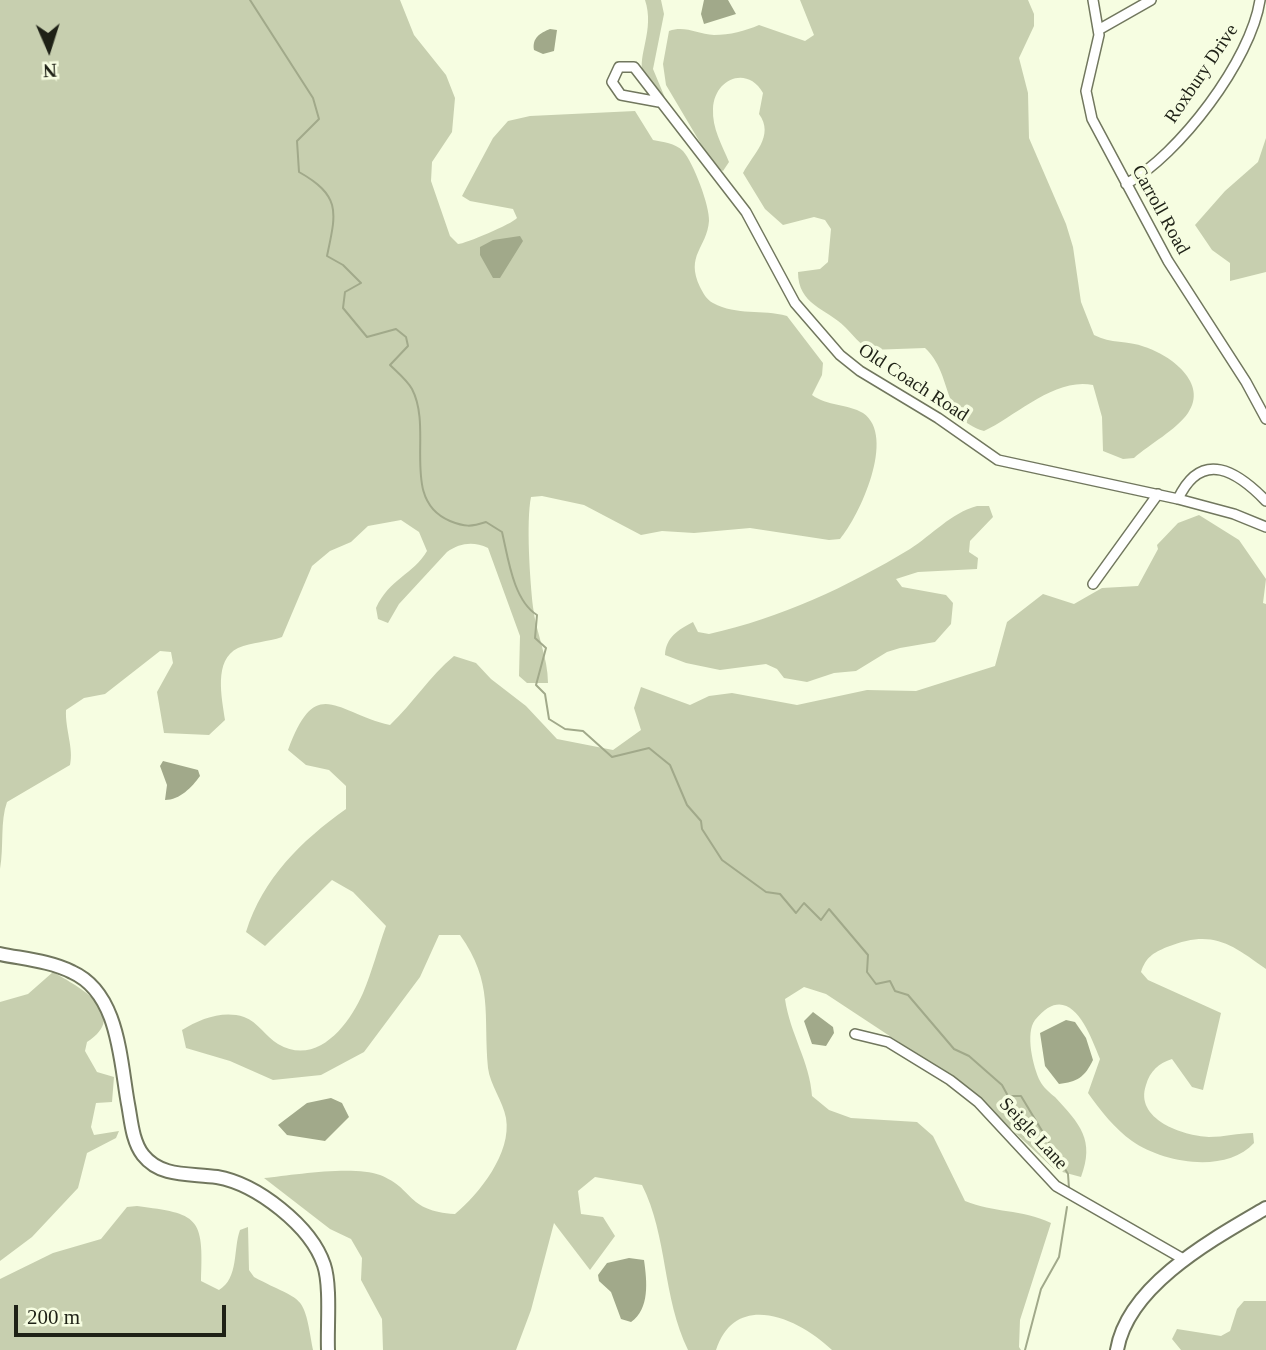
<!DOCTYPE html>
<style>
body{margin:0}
#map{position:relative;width:1266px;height:1350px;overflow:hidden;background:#f6fde1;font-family:Georgia,serif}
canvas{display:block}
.north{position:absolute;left:14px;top:14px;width:70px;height:70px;-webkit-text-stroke:5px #f6fde1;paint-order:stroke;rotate:177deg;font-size:19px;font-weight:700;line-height:28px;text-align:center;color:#1e2116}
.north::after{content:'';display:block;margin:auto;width:24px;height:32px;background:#1e2116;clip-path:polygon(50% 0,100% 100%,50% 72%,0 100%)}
.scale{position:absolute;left:14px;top:1305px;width:212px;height:32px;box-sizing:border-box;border:4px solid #1e2116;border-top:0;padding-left:9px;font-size:21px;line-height:24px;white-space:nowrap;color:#1e2116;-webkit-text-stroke:5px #f6fde1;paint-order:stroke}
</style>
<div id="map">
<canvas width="1266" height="1350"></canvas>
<div class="north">N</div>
<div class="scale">200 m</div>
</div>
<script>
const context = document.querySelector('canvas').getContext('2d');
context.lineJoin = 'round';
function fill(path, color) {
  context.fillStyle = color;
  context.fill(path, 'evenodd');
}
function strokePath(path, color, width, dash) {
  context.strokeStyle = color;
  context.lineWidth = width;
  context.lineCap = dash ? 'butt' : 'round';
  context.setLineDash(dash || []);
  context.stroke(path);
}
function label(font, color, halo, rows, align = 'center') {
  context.font = font + ' Georgia,serif';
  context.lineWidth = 7;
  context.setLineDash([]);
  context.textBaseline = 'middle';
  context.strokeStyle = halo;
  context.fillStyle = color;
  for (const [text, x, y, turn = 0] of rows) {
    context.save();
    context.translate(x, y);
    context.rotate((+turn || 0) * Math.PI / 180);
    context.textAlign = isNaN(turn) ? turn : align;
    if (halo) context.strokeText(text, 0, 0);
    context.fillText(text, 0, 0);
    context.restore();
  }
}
const forest = new Path2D(`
 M 0,0 L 400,0 L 414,35 L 446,75 L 455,98 L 452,132 L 432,162 L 431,181 L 450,236 L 458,244 C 465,244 512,224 517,218 L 513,209 L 470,201 L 462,196 L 493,138 L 508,121 L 530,116 L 635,111 L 653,140 C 663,142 675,143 683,151 C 693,162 710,206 709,221 C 707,248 685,255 700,287 C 703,293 707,300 713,303 C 737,316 762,309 787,316 L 823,363 L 822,375 L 812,395 C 827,406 848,404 863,413 C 897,436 859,517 840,539 L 829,540 L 750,528 L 694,533 L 662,531 L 641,535 L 584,505 L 542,496 L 531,497 C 526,522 530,580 533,607 C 536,633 548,657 548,683 L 527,683 L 519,676 L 520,636 L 488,548 C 473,541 460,543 447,552 L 399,604 L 388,623 L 378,619 L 376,608 C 389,579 414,574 427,551 L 419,532 L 401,520 L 368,526 L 351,542 L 330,551 L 312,566 L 282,637 C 268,642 252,642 238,648 C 213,660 222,698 225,720 L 209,735 L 164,733 L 157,692 L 173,663 L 171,652 L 160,651 L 105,694 L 84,698 L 66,710 C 65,729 74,749 70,765 L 7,802 C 0,821 4,847 0,869 Z
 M 645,0 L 661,0 L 664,14 L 653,69 L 668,105 C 660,96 647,86 643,75 C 637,55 655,30 645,0 Z
 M 800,0 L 1028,0 L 1034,14 L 1034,26 L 1019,58 L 1028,93 L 1029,138 L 1066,224 L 1073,247 L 1081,302 L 1094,335 C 1111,344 1127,340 1145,347 C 1170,355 1209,383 1188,413 C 1176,430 1150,444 1134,458 L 1123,459 L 1103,451 L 1102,417 L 1093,385 C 1055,377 1016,416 984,431 C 940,418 954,375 925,348 L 869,350 C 859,343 853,335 845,327 C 826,308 798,305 798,272 L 820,269 L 828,262 L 831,229 L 825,220 L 814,217 L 783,225 L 765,209 L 743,173 C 753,154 775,136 759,114 L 763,93 C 747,65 714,79 713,109 C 712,128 722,145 729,162 L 723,171 L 714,166 L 666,85 L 663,64 L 669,31 C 685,25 697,34 714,35 C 730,35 745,31 759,25 L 805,41 L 814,35 Z
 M 1266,138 L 1266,272 L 1230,281 L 1230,263 L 1212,250 L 1195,225 L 1225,191 L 1258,162 Z
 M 977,506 L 989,506 L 993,517 L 970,541 L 969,552 L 978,558 L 977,569 L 918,572 L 896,579 L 902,587 L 946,595 L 953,603 L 951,624 L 935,642 L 900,648 L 887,652 L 856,671 L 834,673 L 807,682 L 784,678 L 777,669 L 766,664 L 720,670 L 686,663 L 665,655 C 666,637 678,630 693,622 L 698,632 L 709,634 C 781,618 847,587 910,549 C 932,535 951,513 977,506 Z
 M 1199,515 L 1239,540 L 1266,579 L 1263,603 L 1266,604 L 1266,969 C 1230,943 1212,929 1167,947 C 1153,953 1146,957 1141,972 L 1148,980 L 1221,1013 L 1203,1090 L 1192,1087 L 1172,1059 C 1159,1063 1150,1071 1146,1085 C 1134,1119 1183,1136 1209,1137 C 1224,1137 1238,1133 1253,1133 L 1254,1143 C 1226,1174 1163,1163 1132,1141 C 1115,1129 1100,1110 1088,1093 L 1100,1059 C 1089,1031 1069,978 1035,1020 C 1025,1033 1033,1067 1040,1081 C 1043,1087 1050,1093 1055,1097 C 1080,1124 1095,1140 1081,1177 L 1055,1170 L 964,1085 L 826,994 L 804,987 L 785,999 C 790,1034 810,1062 812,1096 L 829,1110 L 851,1118 L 917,1122 L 933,1136 L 965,1201 C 994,1213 1021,1209 1051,1223 L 1020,1320 L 1019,1347 L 1021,1350 L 832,1350 C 800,1319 736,1289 716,1350 L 688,1350 C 662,1297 668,1237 642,1185 L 595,1177 L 578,1191 L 581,1214 L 603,1217 L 615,1236 L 590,1270 L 554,1223 L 531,1310 L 516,1350 L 383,1350 L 382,1319 L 361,1280 L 362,1258 L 351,1239 L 330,1229 L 264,1178 C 293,1175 353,1165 380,1175 C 415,1189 406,1211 455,1214 C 479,1194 512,1153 506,1118 C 503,1101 490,1085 488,1068 C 483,1014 494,983 460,935 L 439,935 L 420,977 L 364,1052 L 321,1075 L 273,1080 L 230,1061 L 186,1048 L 182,1030 C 200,1019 223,1010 244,1017 C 258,1022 266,1037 278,1044 C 317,1067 349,1025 363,993 C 372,972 378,948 386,926 L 353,892 L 332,880 L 265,946 L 246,932 C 263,878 301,841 346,809 L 346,786 L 329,770 L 306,765 L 288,750 C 316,673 336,713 390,725 C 413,703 429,677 454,656 L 476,663 L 491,679 L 526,706 L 557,739 L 613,750 L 641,730 L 634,708 L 641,687 L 690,705 L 709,696 L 732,693 L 797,705 L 867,690 L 916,691 L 995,666 L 1007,622 L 1043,594 L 1074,604 L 1102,588 L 1138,586 L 1158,549 L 1157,545 L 1178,523 Z
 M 53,972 C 79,987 131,1014 87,1042 L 85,1051 L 97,1072 L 114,1077 L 112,1102 L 96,1103 L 91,1127 L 94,1135 L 119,1131 L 116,1138 L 87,1153 L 78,1188 L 32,1237 L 0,1261 L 0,1002 L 28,994 Z
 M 137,1206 C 198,1214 204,1216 201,1281 L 219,1290 C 239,1278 233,1249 240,1230 L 248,1227 L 249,1270 L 254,1277 C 304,1304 303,1290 313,1350 L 0,1350 L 0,1279 L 53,1253 L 101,1239 L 127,1207 Z
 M 1244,1301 L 1266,1301 L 1266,1350 L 1181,1350 L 1172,1339 L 1177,1329 L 1221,1336 L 1230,1331 L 1237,1309 Z`);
const water = new Path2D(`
 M 704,0 L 728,0 L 736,14 L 704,24 L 701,14 Z
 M 550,29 L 557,30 L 554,51 L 543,54 L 534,50 C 532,38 540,33 550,29 Z
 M 520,236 L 523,241 L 500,278 L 493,278 L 480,255 L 480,247 L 493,240 Z
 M 163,761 L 198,770 L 200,776 C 192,787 180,800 165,800 L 167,785 L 160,766 Z
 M 813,1012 L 833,1027 L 834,1033 L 826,1046 L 812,1044 L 804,1021 Z
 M 1066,1020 L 1075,1022 L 1086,1038 L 1093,1060 C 1085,1077 1077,1082 1059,1084 L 1045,1066 L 1040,1033 Z
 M 331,1098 L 342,1103 L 349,1117 L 325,1141 L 287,1135 L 278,1125 L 307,1103 Z
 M 629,1258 L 644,1260 C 647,1281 650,1309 631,1322 L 621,1319 L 611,1292 L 599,1281 L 598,1275 L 607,1263 Z`);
const stream = new Path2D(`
 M 250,0 L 313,98 L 319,119 L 297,141 L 299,172 C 342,196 336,213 327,256 L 343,265 L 361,283 L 345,292 L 343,308 L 367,337 L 396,329 L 406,337 L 408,346 L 390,365 C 397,372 407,380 412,389 C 434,431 399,500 450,521 C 465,527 471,527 486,522 L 502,532 C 508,557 513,600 537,615 L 535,638 L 546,648 L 536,685 L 545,694 L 549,719 L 565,729 L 583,731 L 612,757 L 649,748 L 670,765 L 687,805 L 701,821 L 702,829 L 722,860 L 766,892 L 780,894 L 796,913 L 804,903 L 821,920 L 829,909 L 868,955 L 867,972 L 876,984 L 890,981 L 895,991 L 908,995 L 954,1049 L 969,1056 L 1002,1085 L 1008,1096 L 1021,1096 L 1068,1174 L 1069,1188
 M 1025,1350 L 1041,1289 L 1059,1257 L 1067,1207`);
const street = new Path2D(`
 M 1093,0 L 1099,35 L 1086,91 L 1092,119 L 1168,261 L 1246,382 L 1266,419
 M 1100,29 L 1151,0
 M 659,102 L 621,95 L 612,82 L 619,67 L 634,67 L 746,212 L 795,303 L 840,355 L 860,371 L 938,418 L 998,460 L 1178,499 L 1234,514 L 1266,527
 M 1126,184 C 1179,155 1251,60 1260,0
 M 1178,499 C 1202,448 1238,472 1266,501
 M 1093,584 L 1158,494
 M 855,1034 L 888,1042 L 950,1080 L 978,1102 L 1056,1186 L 1185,1260`);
const secondary = new Path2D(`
 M 0,954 C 24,959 50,961 72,972 C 119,993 120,1060 128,1104 C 131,1119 132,1141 143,1155 C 161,1178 191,1173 217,1177 C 257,1184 311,1226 324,1265 C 331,1286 327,1327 328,1350
 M 1117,1350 C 1128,1285 1213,1239 1266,1208`);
const streetNames = [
 ["Roxbury Drive",1202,74,-56],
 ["Carroll Road",1160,210,61],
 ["Old Coach Road",913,383,33],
 ["Seigle Lane",1033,1134,47]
];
fill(forest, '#c7cfaf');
fill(water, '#a1a98a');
strokePath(stream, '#a1a98a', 2);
strokePath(street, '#71775e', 12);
strokePath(secondary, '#71775e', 16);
strokePath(street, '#fff', 9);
strokePath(secondary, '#fff', 12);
label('19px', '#1e2116', '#f6fde1', streetNames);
</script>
